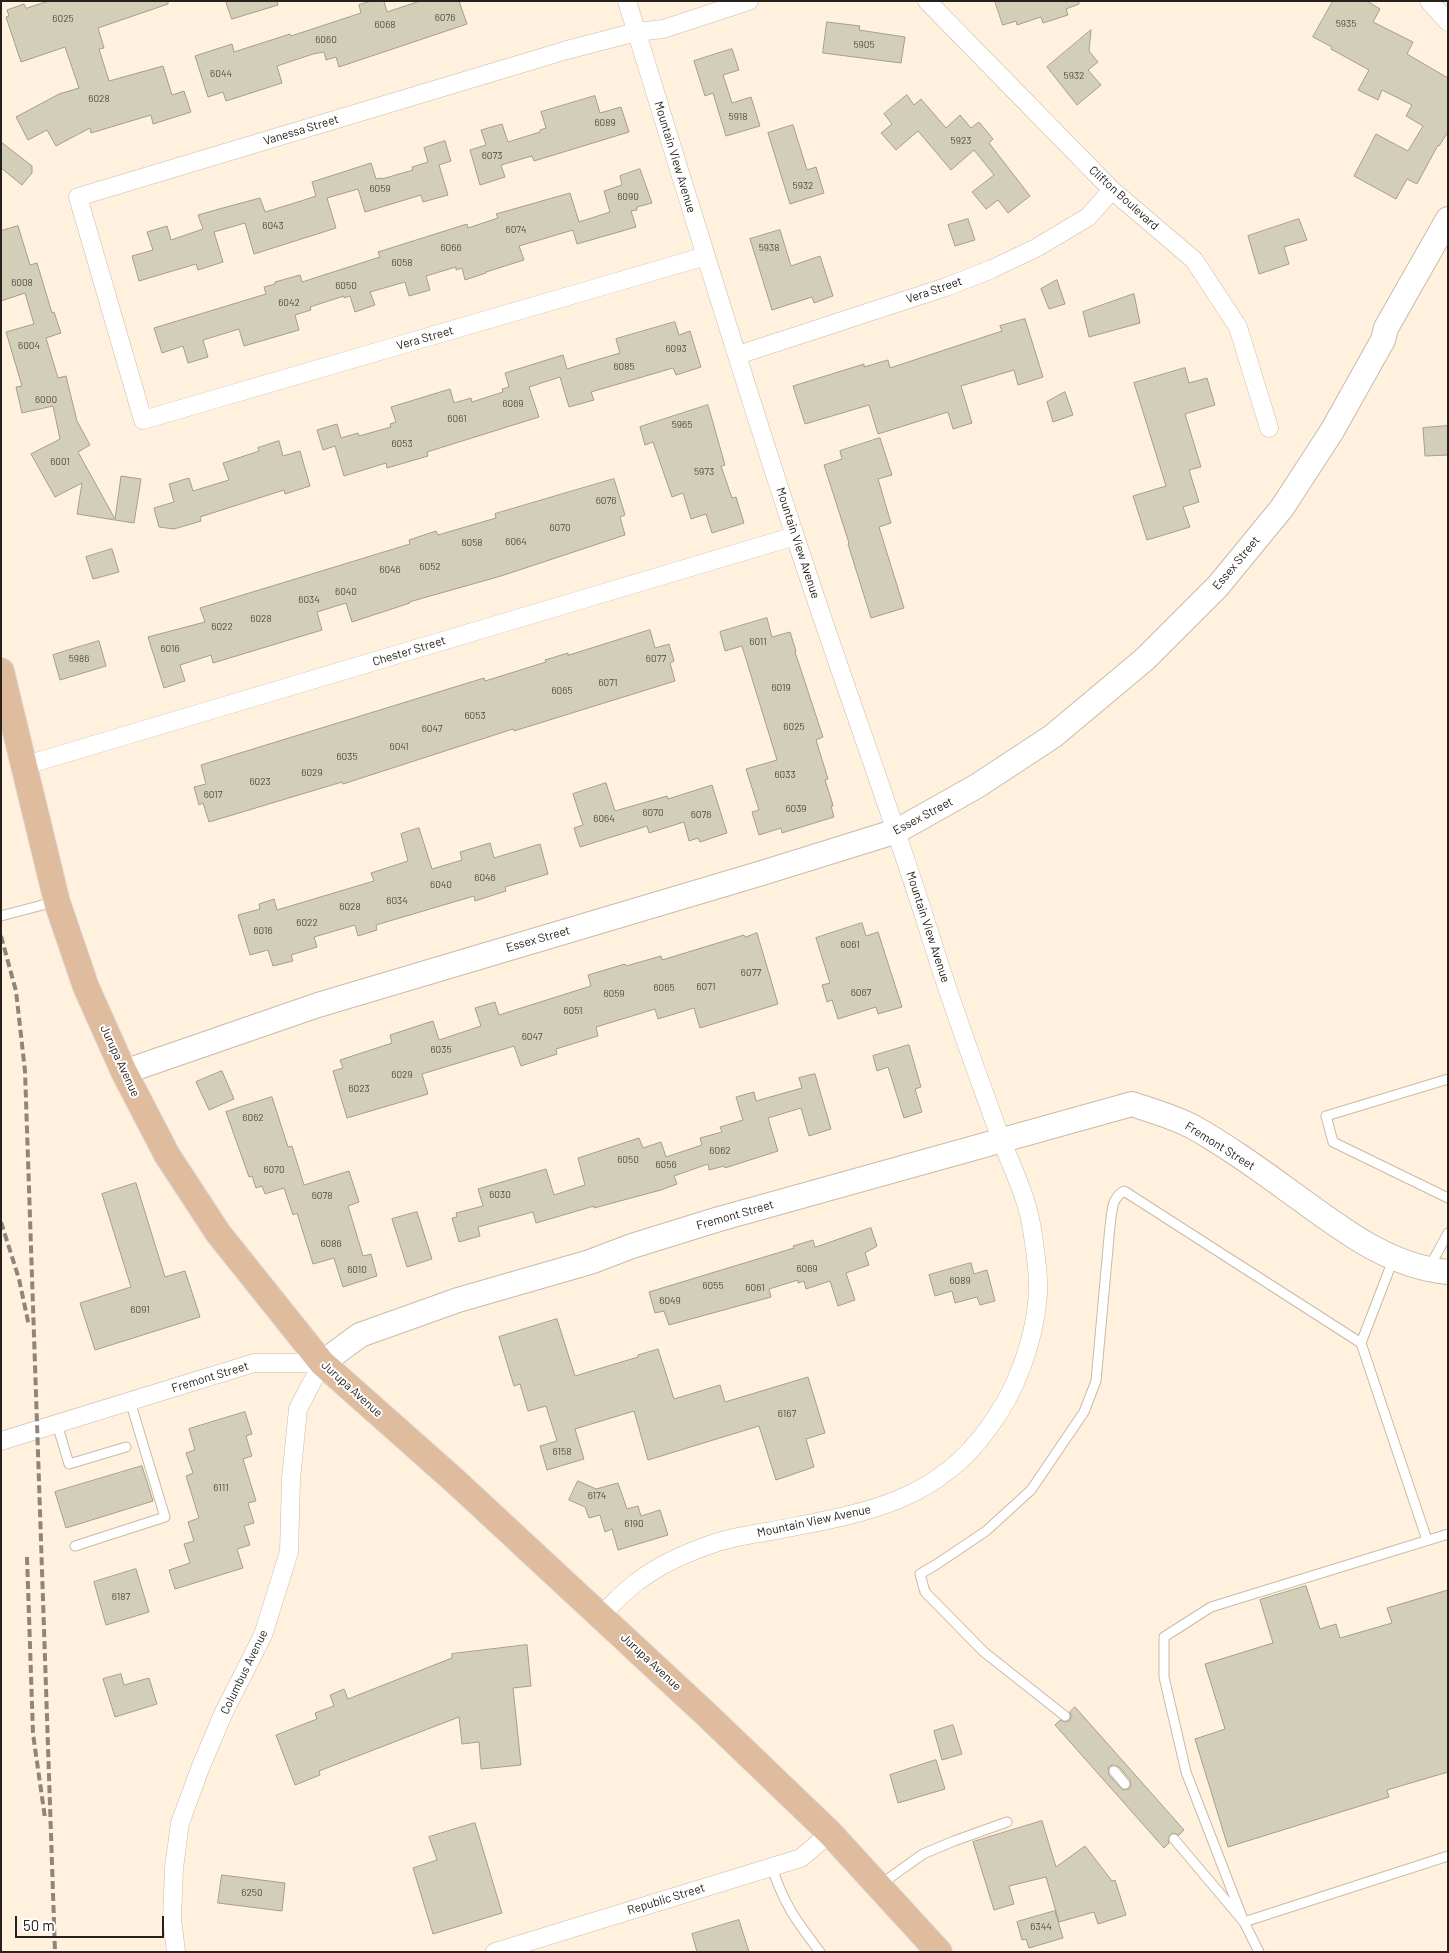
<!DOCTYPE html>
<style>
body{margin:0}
#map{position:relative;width:1449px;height:1953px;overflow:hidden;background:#fff1de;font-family:Barlow,sans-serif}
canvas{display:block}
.frame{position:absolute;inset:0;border:2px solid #26211a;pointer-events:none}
.scale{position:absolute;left:15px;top:1916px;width:149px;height:22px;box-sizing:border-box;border:2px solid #26211a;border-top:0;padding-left:6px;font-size:15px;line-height:18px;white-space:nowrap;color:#26211a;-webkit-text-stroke:4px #fff;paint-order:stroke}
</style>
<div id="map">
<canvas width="1449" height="1953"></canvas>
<div class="frame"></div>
<div class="scale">50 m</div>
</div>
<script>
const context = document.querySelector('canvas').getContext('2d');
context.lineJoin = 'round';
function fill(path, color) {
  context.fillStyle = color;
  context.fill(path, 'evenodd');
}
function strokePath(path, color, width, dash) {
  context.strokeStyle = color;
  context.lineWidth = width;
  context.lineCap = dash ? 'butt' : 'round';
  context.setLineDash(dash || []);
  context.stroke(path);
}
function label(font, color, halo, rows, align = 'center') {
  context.font = font + ' Barlow,sans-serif';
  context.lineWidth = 4;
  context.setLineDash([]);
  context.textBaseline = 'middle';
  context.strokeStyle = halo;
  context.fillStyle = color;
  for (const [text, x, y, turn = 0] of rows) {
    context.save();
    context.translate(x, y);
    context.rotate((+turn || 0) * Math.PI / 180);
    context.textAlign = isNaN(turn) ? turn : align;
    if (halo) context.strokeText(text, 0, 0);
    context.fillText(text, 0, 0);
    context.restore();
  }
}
const building = new Path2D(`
 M 49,1 L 168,1 L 168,4 L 98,28 L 104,48 L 99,49 L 109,81 L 163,66 L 172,95 L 184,91 L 191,112 L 153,124 L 151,115 L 91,133 L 90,128 L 56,146 L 47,130 L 28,140 L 16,117 L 59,94 L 79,88 L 65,47 L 21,62 L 6,17 L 9,16 L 7,10 L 24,4 L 26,8 Z
 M 226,1 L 277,1 L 278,5 L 232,19 Z
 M 372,1 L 384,1 L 387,12 L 420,1 L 459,1 L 467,24 L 339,67 L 336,57 L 326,60 L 324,52 L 313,54 L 277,66 L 282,83 L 226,101 L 223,92 L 208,97 L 195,56 L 232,44 L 234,52 L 290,34 L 291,36 L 361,13 L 359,5 Z
 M 995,1 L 1079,1 L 1079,4 L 1066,9 L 1068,15 L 1043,23 L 1041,17 L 1017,25 L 1016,21 L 1003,25 Z
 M 1333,1 L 1367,1 L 1380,9 L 1373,22 L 1413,42 L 1407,54 L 1448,78 L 1448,132 L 1439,146 L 1438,145 L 1417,184 L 1407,179 L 1396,199 L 1354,176 L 1376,134 L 1408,151 L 1423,126 L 1406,116 L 1412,105 L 1382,90 L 1378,100 L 1358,90 L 1369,70 L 1331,49 L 1332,47 L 1313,37 Z
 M 827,22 L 860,26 L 859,30 L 905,37 L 901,63 L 823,53 Z
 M 1091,30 L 1089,51 L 1098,62 L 1088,70 L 1101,85 L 1077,105 L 1047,67 Z
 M 732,49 L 739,70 L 723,75 L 732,103 L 751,97 L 760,126 L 726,136 L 713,93 L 705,96 L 694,61 Z
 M 907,95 L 914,105 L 921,99 L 946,128 L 960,115 L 971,128 L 979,122 L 993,139 L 989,143 L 1030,196 L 1008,213 L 998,200 L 986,209 L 972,192 L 994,175 L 974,150 L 951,170 L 918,131 L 896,150 L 881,133 L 892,124 L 884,114 Z
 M 595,96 L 600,113 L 621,107 L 629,132 L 534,161 L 532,156 L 501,165 L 505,177 L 480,185 L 470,150 L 486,145 L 481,130 L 502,124 L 508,142 L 540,132 L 540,130 L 546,128 L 541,112 Z
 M 793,125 L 807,170 L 816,167 L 824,193 L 790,204 L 768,133 Z
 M 445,141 L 451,161 L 439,165 L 448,195 L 423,202 L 421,195 L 365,212 L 358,189 L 327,198 L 336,228 L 254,254 L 245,223 L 214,232 L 223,262 L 198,270 L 196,264 L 139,281 L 132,256 L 153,250 L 147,232 L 167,226 L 171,240 L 203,229 L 198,215 L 219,209 L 260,198 L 265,212 L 301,201 L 316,196 L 312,182 L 371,163 L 376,179 L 382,178 L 382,179 L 413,170 L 412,167 L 428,162 L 424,148 Z
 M 1,142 L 32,166 L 32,173 L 22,185 L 1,168 Z
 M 640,169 L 652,203 L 637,207 L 637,210 L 631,211 L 636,227 L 577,244 L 573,230 L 519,246 L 524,260 L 486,272 L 486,273 L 465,280 L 462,268 L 456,270 L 456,267 L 426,276 L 430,290 L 409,296 L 405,282 L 370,292 L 375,305 L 355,312 L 350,296 L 344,298 L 344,296 L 310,307 L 311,310 L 295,315 L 299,330 L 244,346 L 239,329 L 203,340 L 208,357 L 188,363 L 183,346 L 162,353 L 154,328 L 266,294 L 264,287 L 275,284 L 275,282 L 300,275 L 302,282 L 380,257 L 378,252 L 467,224 L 468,228 L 498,218 L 496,214 L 570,193 L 579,222 L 610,212 L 604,191 L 622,185 L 620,176 Z
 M 968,219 L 975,240 L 955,246 L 948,225 Z
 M 1299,219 L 1307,240 L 1284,247 L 1289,264 L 1259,274 L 1248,236 Z
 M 18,226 L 30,265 L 37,263 L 52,313 L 54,312 L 61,333 L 46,338 L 58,378 L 66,376 L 77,421 L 90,445 L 78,452 L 115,519 L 121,476 L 141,479 L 134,523 L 77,514 L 82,483 L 55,497 L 31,454 L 60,439 L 53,406 L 22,413 L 16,387 L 22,386 L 6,332 L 34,324 L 25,293 L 1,301 L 1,231 Z
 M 780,230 L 791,266 L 820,256 L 833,296 L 814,303 L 812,297 L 772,310 L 750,239 Z
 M 1057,280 L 1065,304 L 1049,309 L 1041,289 Z
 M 1134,294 L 1140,323 L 1089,337 L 1083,312 Z
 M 1025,319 L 1043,377 L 1018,385 L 1014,370 L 961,386 L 972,423 L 953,429 L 948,412 L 878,434 L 869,405 L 805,424 L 793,386 L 864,364 L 864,367 L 888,360 L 890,368 L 1002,331 L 1000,326 Z
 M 675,322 L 679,335 L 690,331 L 701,367 L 676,375 L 673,368 L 591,392 L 594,400 L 569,407 L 560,377 L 529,387 L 539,417 L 427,452 L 428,456 L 387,468 L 386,463 L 344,476 L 335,446 L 323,450 L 317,430 L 337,424 L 341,438 L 358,433 L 359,436 L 391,427 L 390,424 L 396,422 L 391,407 L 450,389 L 454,403 L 471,398 L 472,402 L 503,392 L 502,389 L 509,387 L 505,373 L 563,355 L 567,369 L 583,364 L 620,353 L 616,339 Z
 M 1185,368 L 1189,383 L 1207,378 L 1215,405 L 1185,414 L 1201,467 L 1189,470 L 1199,502 L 1183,507 L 1190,527 L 1147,540 L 1133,496 L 1166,486 L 1134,383 Z
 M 1065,392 L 1073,415 L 1053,422 L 1047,402 Z
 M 708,405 L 725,465 L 721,466 L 732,498 L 736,497 L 744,523 L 712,533 L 706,514 L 691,519 L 683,493 L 672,497 L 653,442 L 645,445 L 640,427 Z
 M 1448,426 L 1448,455 L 1425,456 L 1423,428 Z
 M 880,438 L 892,475 L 878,479 L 891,523 L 879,527 L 904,608 L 871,618 L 848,544 L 849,543 L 824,465 L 842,459 L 840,451 Z
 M 279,441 L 283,456 L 300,451 L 310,486 L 285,494 L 284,490 L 200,517 L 201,521 L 174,529 L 159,527 L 154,508 L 174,502 L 169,484 L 189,478 L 193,491 L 229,480 L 223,463 L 259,451 L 258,448 Z
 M 614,479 L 625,515 L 620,517 L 625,535 L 501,576 L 409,602 L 410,603 L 352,622 L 346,603 L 317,612 L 322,630 L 213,663 L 211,655 L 180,665 L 185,681 L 164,688 L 148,637 L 205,622 L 200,608 L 410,544 L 409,540 L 436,531 L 438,535 L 496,518 L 495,514 Z
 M 112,549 L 119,572 L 93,579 L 86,557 Z
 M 767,618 L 772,637 L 790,632 L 796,651 L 795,652 L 823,737 L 816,740 L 828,779 L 825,780 L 832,802 L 833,806 L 831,806 L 834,817 L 782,833 L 781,828 L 759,835 L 752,812 L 759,810 L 746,769 L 777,760 L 742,646 L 725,651 L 720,632 Z
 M 650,630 L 655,648 L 669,644 L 674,661 L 670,663 L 675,681 L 514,731 L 513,729 L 343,784 L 342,782 L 209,822 L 203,803 L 199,805 L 194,787 L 206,784 L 201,765 L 484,678 L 485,681 L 546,662 L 545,660 L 568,653 L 568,655 Z
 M 99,641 L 106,666 L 60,680 L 53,655 Z
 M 606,783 L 615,811 L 667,796 L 668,799 L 712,785 L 727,833 L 700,842 L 698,838 L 689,841 L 684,822 L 649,833 L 647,826 L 580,847 L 574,828 L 583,825 L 573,794 Z
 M 419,828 L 432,869 L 462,860 L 460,852 L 490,843 L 494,858 L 540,844 L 548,874 L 505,887 L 506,891 L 475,901 L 474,896 L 376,925 L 377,930 L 358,936 L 355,925 L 314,937 L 317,947 L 291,955 L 293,961 L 273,966 L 268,950 L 250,955 L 238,915 L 260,909 L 259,904 L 274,899 L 277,910 L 374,881 L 371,873 L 408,861 L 401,834 Z
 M 862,923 L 866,936 L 878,932 L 902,1007 L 878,1014 L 876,1007 L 838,1019 L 832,1000 L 827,1002 L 822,985 L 830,983 L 816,938 Z
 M 757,933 L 778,1004 L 700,1028 L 694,1008 L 658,1019 L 655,1009 L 596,1027 L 598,1036 L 556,1049 L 557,1054 L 521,1066 L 514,1046 L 422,1074 L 428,1094 L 347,1118 L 333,1071 L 343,1068 L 340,1060 L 392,1043 L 390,1035 L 433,1021 L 439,1040 L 481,1026 L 475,1008 L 495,1002 L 499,1015 L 591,986 L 588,975 L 625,964 L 626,966 L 661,956 L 662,960 L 744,935 L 745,937 Z
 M 909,1045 L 921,1087 L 915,1089 L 922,1112 L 904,1118 L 888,1067 L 877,1071 L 873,1056 Z
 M 222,1071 L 234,1099 L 209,1110 L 196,1082 Z
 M 815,1074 L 831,1129 L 809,1136 L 801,1108 L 768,1118 L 778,1151 L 725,1168 L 724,1166 L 709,1170 L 708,1164 L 674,1176 L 677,1184 L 661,1190 L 594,1208 L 594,1206 L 536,1223 L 533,1212 L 478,1227 L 480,1236 L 459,1242 L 452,1218 L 457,1217 L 456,1213 L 483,1206 L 478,1189 L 546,1169 L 554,1195 L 585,1185 L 578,1158 L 639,1138 L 643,1148 L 661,1142 L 666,1157 L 702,1145 L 700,1138 L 722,1132 L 720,1127 L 743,1120 L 736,1097 L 754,1092 L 756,1101 L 802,1088 L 799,1078 Z
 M 272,1097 L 288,1147 L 292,1146 L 304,1185 L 349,1171 L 359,1202 L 348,1206 L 363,1256 L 371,1254 L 377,1276 L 343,1287 L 334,1258 L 313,1264 L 297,1213 L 293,1215 L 284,1188 L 265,1194 L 262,1186 L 256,1188 L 252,1176 L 249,1177 L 226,1112 Z
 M 136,1183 L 165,1277 L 185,1271 L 200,1317 L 95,1350 L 80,1303 L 131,1287 L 102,1194 Z
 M 417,1212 L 432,1259 L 407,1267 L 392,1219 Z
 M 871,1228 L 877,1246 L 865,1253 L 869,1265 L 846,1273 L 855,1300 L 838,1306 L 830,1281 L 806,1289 L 804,1281 L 798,1283 L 798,1280 L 769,1289 L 771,1297 L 669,1325 L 664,1311 L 655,1313 L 649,1292 L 794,1248 L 793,1246 L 813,1240 L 815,1247 Z
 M 971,1263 L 974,1274 L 987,1270 L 995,1301 L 980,1305 L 977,1297 L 955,1303 L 952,1291 L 935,1296 L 929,1275 Z
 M 557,1319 L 575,1376 L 638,1357 L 638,1355 L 658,1349 L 674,1399 L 720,1385 L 725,1402 L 808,1377 L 825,1433 L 806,1439 L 814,1467 L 776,1480 L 759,1426 L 648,1460 L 634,1411 L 575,1429 L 584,1459 L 547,1470 L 540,1446 L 557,1441 L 546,1406 L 528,1411 L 520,1384 L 514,1386 L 499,1337 Z
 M 245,1412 L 252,1434 L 246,1436 L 252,1456 L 243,1459 L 256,1501 L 248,1503 L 254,1523 L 244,1526 L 250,1545 L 237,1549 L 243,1568 L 175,1589 L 169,1570 L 190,1563 L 184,1544 L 194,1541 L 188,1522 L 199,1518 L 186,1476 L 193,1473 L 186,1453 L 195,1450 L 189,1429 Z
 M 142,1466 L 153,1501 L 66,1528 L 55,1492 Z
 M 578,1481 L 596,1489 L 618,1483 L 627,1509 L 638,1506 L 641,1516 L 660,1510 L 668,1535 L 618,1550 L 612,1529 L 605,1532 L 600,1515 L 589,1518 L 585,1507 L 569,1500 Z
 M 136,1569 L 149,1612 L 106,1625 L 94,1582 Z
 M 1306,1586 L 1320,1629 L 1336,1624 L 1340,1638 L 1392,1623 L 1387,1608 L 1448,1590 L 1448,1772 L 1387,1790 L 1389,1797 L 1228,1847 L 1195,1739 L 1225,1729 L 1205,1664 L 1273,1643 L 1260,1600 Z
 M 527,1645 L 531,1686 L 513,1688 L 521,1765 L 481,1769 L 479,1742 L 462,1744 L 459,1717 L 319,1771 L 320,1775 L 295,1785 L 276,1735 L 317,1719 L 315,1713 L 334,1706 L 330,1695 L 344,1689 L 348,1699 L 452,1658 L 452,1654 Z
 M 121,1674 L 124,1685 L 149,1678 L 157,1704 L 115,1717 L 103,1679 Z
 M 1075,1707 L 1184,1830 L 1179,1835 L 1173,1833 L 1170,1835 L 1168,1840 L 1169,1843 L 1164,1848 L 1055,1725 L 1060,1720 L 1065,1722 L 1070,1720 L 1071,1716 L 1070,1712 ZM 1113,1765 L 1119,1767 L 1130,1780 L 1131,1786 L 1129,1789 L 1123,1790 L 1121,1788 L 1109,1775 L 1108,1768 Z
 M 953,1725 L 962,1754 L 942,1760 L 934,1731 Z
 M 936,1760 L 945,1789 L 898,1803 L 890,1775 Z
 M 1042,1821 L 1056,1867 L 1085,1846 L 1112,1881 L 1115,1880 L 1126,1915 L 1098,1924 L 1094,1912 L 1059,1922 L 1046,1877 L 1009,1886 L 1014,1904 L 994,1910 L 973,1842 Z
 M 475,1823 L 502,1913 L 433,1934 L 413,1868 L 437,1860 L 429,1837 Z
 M 222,1875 L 285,1883 L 282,1911 L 218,1903 Z
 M 1055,1911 L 1063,1938 L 1029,1948 L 1026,1939 L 1022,1940 L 1017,1922 Z
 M 739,1920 L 749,1952 L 697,1952 L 692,1934 Z`);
const lane = new Path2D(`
 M 1,916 L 54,902
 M 1448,1079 L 1326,1116 L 1333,1142 L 1448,1198
 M 1393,1260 L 1361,1343 L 1427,1540
 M 1429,1268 L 1448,1233
 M 57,1424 L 69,1464 L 126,1447
 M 1448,1534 L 1211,1607 L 1164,1637 L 1164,1677 L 1186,1772 L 1244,1922 L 1448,1856
 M 75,1546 L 165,1517 L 130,1401
 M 1065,1716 L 984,1652 L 925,1592 L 920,1574 L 937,1564 L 986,1531 L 1031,1490 L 1084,1412 L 1096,1381 L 1110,1226 C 1112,1213 1111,1198 1124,1191 L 1361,1343
 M 1114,1771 L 1125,1784
 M 1174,1839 L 1244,1922 L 1259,1952
 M 772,1867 C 783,1903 797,1922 820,1952
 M 881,1884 L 923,1854 L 954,1841 L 1007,1822`);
const street = new Path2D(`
 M 927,1 L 1112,190 L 1194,260 L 1238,327 L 1269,428
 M 1429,1 L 1448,22
 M 706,256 L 143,420 L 78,197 L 567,50 L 636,32 L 663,29 L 749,1
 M 738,355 L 946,287 L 992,269 L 1036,248 L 1088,217 L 1112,190
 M 23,766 L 795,536
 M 1,1441 L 254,1363 L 322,1363 L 298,1409 L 291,1479 L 289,1552 L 263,1635 L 224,1712 L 201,1766 L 180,1823 L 174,1868 L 172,1919 L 176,1952
 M 601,1615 C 613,1604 624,1591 637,1582 C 660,1564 688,1552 715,1543 C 733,1537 753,1534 772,1531 C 857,1514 933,1505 987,1430 C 1016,1392 1034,1343 1038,1295 C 1039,1276 1036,1255 1033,1236 C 1029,1200 1012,1168 999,1134 C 976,1070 952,1006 932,941 C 889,804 838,669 794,533 C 736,357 682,179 627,1
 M 495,1952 L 801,1858 L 830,1833`);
const secondary = new Path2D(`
 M 124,1072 L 318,1005 L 762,873 L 897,831 L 977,786 L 1053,736 L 1145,659 L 1218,586 L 1282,508 L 1332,431 L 1383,340 L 1386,328 L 1448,219
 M 322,1363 L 360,1335 L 458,1300 L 590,1262 L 632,1246 L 719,1219 L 1132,1104 C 1152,1111 1175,1117 1193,1127 C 1231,1148 1268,1176 1303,1201 C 1347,1233 1392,1267 1448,1272`);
const primary = new Path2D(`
 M 1,671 L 57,902 L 86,987 L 124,1072 L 167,1155 L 218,1233 L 322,1363 L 455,1481 L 707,1715 L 830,1833 L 939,1952`);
const rail = new Path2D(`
 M 1,936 L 16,991 L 25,1071 L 55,1952
 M 1,1222 L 19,1279 L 29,1326
 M 27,1557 L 33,1734 L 45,1818`);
const numberNames = [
 ["6076",445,18],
 ["6025",63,19],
 ["5935",1346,24],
 ["6068",385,25],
 ["6060",326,40],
 ["5905",864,45],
 ["6044",221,74],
 ["5932",1074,76],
 ["6028",99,99],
 ["5918",738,117],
 ["6089",605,123],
 ["5923",961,141],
 ["6073",492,156],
 ["5932",803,186],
 ["6059",380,189],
 ["6090",628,197],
 ["6043",273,226],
 ["6074",516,230],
 ["6066",451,248],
 ["5938",769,248],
 ["6058",402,263],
 ["6008",22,283],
 ["6050",346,286],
 ["6042",289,303],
 ["6004",29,346],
 ["6093",676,349],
 ["6085",624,367],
 ["6000",46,400],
 ["6069",513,404],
 ["6061",457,419],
 ["5965",682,425],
 ["6053",402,444],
 ["6001",60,462],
 ["5973",704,472],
 ["6076",606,501],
 ["6070",560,528],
 ["6064",516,542],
 ["6058",472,543],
 ["6052",430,567],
 ["6046",390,570],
 ["6040",346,592],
 ["6034",309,600],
 ["6028",261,619],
 ["6022",222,627],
 ["6011",758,642],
 ["6016",170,649],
 ["5986",79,659],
 ["6077",656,659],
 ["6071",608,683],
 ["6019",781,688],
 ["6065",562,691],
 ["6053",475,716],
 ["6025",794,727],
 ["6047",432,729],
 ["6041",399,747],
 ["6035",347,757],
 ["6029",312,773],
 ["6033",785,775],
 ["6023",260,782],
 ["6017",213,795],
 ["6039",796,809],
 ["6070",653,813],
 ["6076",701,815],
 ["6064",604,819],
 ["6046",485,878],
 ["6040",441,885],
 ["6034",397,901],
 ["6028",350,907],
 ["6022",307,923],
 ["6016",263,931],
 ["6061",850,945],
 ["6077",751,973],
 ["6071",706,987],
 ["6065",664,988],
 ["6067",861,993],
 ["6059",614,994],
 ["6051",573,1011],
 ["6047",532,1037],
 ["6035",441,1050],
 ["6029",402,1075],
 ["6023",359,1089],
 ["6062",253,1118],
 ["6062",720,1151],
 ["6050",628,1160],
 ["6056",666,1165],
 ["6070",274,1170],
 ["6030",500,1195],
 ["6078",322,1196],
 ["6086",331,1244],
 ["6069",807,1269],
 ["6010",357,1270],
 ["6089",960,1281],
 ["6055",713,1286],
 ["6061",755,1288],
 ["6049",670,1301],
 ["6091",140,1310],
 ["6167",787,1414],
 ["6158",562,1452],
 ["6111",221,1488],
 ["6174",597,1496],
 ["6190",634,1524],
 ["6187",121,1597],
 ["6250",252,1893],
 ["6344",1041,1927]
];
const streetNames = [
 ["Vanessa Street",301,130,-17],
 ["Mountain View Avenue",675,157,73],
 ["Clifton Boulevard",1124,198,42],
 ["Vera Street",934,290,-19],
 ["Vera Street",425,338,-16],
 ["Mountain View Avenue",798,543,72],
 ["Essex Street",1236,563,-50],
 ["Chester Street",409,651,-17],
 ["Essex Street",923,816,-28],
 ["Mountain View Avenue",928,927,72],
 ["Essex Street",538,939,-16],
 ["Jurupa Avenue",120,1061,65],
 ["Fremont Street",1220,1146,32],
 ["Fremont Street",735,1215,-16],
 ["Fremont Street",210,1377,-17],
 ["Jurupa Avenue",352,1389,42],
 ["Mountain View Avenue",814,1521,-12],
 ["Jurupa Avenue",651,1662,43],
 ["Columbus Avenue",244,1672,-64],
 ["Republic Street",666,1899,-17]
];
fill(building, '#d2ceb8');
strokePath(building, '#a39f8b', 1);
strokePath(lane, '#c8bba8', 11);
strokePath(street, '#c8bba8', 19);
strokePath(secondary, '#c8bba8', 26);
strokePath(primary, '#e1e0df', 28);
strokePath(lane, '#fff', 9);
strokePath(street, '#fff', 18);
strokePath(secondary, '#fff', 24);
strokePath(primary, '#e0bc9e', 26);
strokePath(rail, '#8f8679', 4, [8, 4]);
label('10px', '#514c42', null, numberNames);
label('12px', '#26211a', '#fff', streetNames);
</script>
